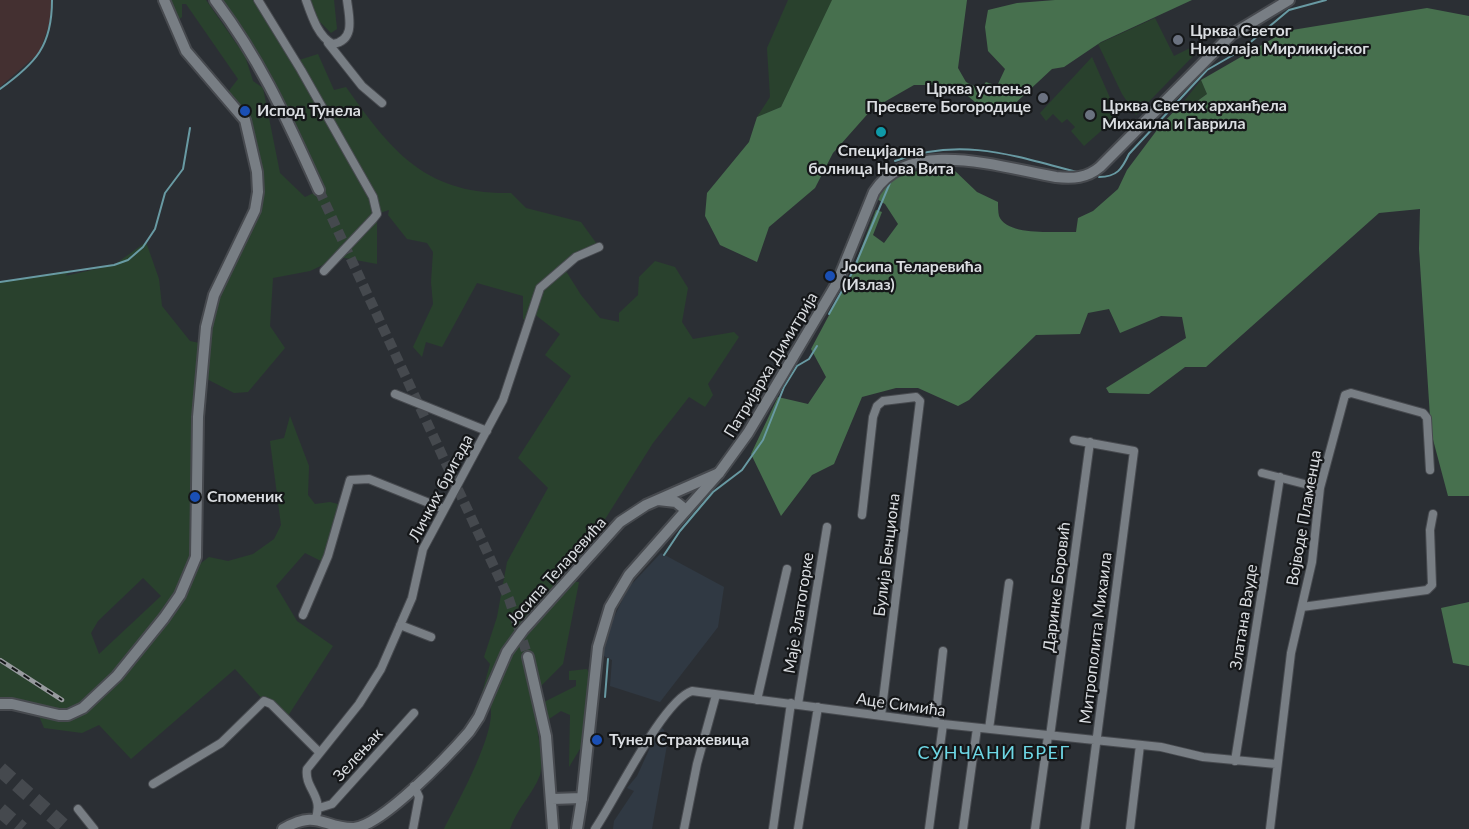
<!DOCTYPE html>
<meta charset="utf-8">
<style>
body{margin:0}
canvas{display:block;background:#2b2f34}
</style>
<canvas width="1469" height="829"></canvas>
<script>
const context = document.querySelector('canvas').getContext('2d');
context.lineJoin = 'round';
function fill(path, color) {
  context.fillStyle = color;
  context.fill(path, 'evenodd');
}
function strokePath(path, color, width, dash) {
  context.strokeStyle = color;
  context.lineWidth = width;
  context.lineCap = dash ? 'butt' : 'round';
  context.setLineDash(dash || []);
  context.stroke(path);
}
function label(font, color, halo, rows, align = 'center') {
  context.font = font + ' Lato,sans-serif';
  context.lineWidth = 4.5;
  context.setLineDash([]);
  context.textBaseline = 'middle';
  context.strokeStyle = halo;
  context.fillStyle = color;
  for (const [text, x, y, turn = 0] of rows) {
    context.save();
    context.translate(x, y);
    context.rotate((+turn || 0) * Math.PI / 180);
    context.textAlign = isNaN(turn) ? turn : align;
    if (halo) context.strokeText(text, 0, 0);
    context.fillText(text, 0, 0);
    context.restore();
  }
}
const built = new Path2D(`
 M 661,553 L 724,587 L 718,627 L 660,702 L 610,686 L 612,660 L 600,654 L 605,636 L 628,588 Z
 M 660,726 L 664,730 L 667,745 L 652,829 L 613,829 L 614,821 L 634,791 L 627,788 L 637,776 Z`);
const industrial = new Path2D(`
 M 0,0 L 52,0 L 51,20 L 39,53 L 0,87 Z`);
const green = new Path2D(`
 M 170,0 L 206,0 L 245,56 L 253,81 L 263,88 L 280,173 L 305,197 L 318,191 L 281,105 L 215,0 L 258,0 L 296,61 L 318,54 L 334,90 L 346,87 C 391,151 426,195 511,193 L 526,208 L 581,222 L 599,247 L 564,268 L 581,295 L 600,318 L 619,322 L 619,313 L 638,295 L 639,277 L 655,261 L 675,267 L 688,288 L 682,322 L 693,339 L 734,332 L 739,337 L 708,384 L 713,395 L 705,407 L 689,397 L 653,443 L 585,551 L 566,569 L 557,581 L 579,582 L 563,664 L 531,696 C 534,713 545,761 540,775 C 533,794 517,808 510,829 L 444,829 C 457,804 498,730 490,706 L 480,700 L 490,664 L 484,657 L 497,617 L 507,562 L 548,488 L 518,458 L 571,376 L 545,355 L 560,334 L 533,313 L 530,323 L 523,319 L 523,296 L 477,283 L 442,347 L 426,342 L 422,357 L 413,347 L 433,304 L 431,282 L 433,252 L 427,243 L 407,239 L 388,215 L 389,210 L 377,214 L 377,264 L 340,257 L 310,271 L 273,278 L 270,326 L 285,348 L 248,392 L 234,393 L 201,376 L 193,569 L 209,557 L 228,561 L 253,554 L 274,539 L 281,525 L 270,441 L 284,438 L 290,416 L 309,466 L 308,495 L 315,504 L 330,502 L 342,505 L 325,563 L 305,553 L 276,586 L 297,621 L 333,646 L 286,719 L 264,701 L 235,669 L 131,759 L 99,725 L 82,733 L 44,728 L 36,709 L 0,699 L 0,282 L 73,270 L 65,276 L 114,265 L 146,242 L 159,279 L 162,306 L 190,341 L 204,344 L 206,327 L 255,210 L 249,130 L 232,104 L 228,92 L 238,79 L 186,4 L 182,4 L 182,17 L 178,20 ZM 143,578 L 161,596 L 99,654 L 91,633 L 98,621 Z
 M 309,0 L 334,0 L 337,29 L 331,33 L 315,17 Z
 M 788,0 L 833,0 L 781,107 L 757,117 L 770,97 L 767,48 Z
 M 1155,18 L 1174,56 L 1192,47 L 1195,54 L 1136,115 L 1122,94 L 1098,44 Z
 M 1092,57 L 1118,116 L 1084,146 L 1071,131 L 1075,127 L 1067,119 L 1062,123 L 1053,114 L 1046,121 L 1040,113 Z
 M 1201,80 L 1207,94 L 1188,107 L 1184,101 Z
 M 587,669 L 590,675 L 586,739 L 569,767 L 570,715 L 561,711 L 546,721 L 544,702 L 576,686 L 576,680 L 569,680 L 569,671 Z`);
const forest = new Path2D(`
 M 832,0 L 967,0 L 958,68 L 966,82 L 980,89 L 986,82 L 997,86 L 1005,69 L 988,51 L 985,27 L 988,10 L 1017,3 L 1055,0 L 1192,0 L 1101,42 L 1064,67 L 1052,69 L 1009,109 L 982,108 L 955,85 L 914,85 L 872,109 L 833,153 L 815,188 L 769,227 L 757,262 L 720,245 L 705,216 L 707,193 L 749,142 L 757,117 L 781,107 Z
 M 1427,8 L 1469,16 L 1469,496 L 1448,496 L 1431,432 L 1419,249 L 1420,209 L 1379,213 L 1206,367 L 1185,367 L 1149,394 L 1109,393 L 1106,388 L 1186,338 L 1182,317 L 1161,316 L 1120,333 L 1109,309 L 1088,313 L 1080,334 L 1036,335 L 969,400 L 958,406 L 918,388 L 896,388 L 862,397 L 834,464 L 812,475 L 781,516 L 751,454 L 778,397 L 808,404 L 826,377 L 811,349 L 852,272 L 876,210 L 882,212 L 873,235 L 884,243 L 898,224 L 885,204 L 877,199 C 895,166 921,171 954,170 L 977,192 L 998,202 C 998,206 998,212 999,216 C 1007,237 1058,231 1076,232 L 1078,218 L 1093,211 L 1118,189 L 1127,170 L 1160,126 L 1184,101 L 1189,107 L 1207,94 L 1201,80 L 1286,31 Z
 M 1469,602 L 1469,666 L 1453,663 L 1441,608 Z`);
const stream = new Path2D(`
 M 0,89 C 36,63 52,46 52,0
 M 895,161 C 961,136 1015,156 1080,173
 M 1099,177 C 1117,177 1122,169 1129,154 L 1207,70 L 1240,51 L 1289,10 L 1326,0
 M 0,282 L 114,265 L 128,260 L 143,247 L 155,229 L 165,193 L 183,169 L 190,128
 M 829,314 L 852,273 L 892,178
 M 664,555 L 680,531 L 713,492 L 742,470 L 763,440 L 784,387 L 797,366 L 809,359 L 817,346
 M 605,697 L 608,659`);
const secondaryTunnel = new Path2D(`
 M 319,190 L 509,599 L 528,657`);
const motorwayTunnel = new Path2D(`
 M 0,769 L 67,829
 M 0,810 L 22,829`);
const minor = new Path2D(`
 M 258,0 L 301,70 L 373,197 L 377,214 L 373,219 L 324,271
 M 306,0 C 311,14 318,37 333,44 C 356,40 349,17 347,0
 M 328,43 L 362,86 L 382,103
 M 395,394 L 487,431
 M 1074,440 L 1134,451 L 1085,829
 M 1262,473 L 1320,488
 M 862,515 L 873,417 L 877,406 L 883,401 L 916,397 L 920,401 L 881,716
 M 1302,607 L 1427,590 L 1432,585 L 1430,530 L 1433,514
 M 303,615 L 328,556 L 350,480 L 369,479 L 444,509
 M 400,625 L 431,637
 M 757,700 L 787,569
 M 798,704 L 827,527
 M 935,723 L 943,651
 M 989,729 L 1009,583
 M 1050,736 L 1090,442
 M 1235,761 L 1280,477
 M 153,784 L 221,743 L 264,701 L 271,704 L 319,752
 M 319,808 L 332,804 L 414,713
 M 78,809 L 94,829
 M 315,820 C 325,796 304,789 307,769 L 359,704 L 381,669 L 412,598 L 423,549 L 503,400 L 540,288 L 576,257 L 599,247
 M 413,829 L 419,797 L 414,786
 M 595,829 C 615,800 663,700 692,691 L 943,724 L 1161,747 L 1203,757 L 1276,764
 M 684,829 L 697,764 L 716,695
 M 773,829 L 791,703
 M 798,829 L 818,707
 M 929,829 L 943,724
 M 963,829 L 977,728
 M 1035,829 L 1048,736
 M 1130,829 L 1140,745
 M 1270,829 L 1291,653 L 1312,562 L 1320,488 L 1345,395 L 1351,393 L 1423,413 L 1427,418 L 1430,470`);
const tertiary = new Path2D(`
 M 658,500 L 676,502 L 686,510
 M 0,704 L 12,704 L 59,715 L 68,715 L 83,708 L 117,676 L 164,618 L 180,595 L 196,557 L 198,417 L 206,327 L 214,295 L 255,210 L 258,192 L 257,172 L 245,120 L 186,51 L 164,0
 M 283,829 C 319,808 323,829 354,828 C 383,825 449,755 469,732 L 479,717 L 507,652 L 523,630 L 620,522 L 646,505 L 719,473
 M 577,829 L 582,798`);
const secondary = new Path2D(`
 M 215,0 C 262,62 287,120 319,190
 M 528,657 L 546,736 L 553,829
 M 552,799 L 582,798 L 598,647 L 610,607 L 629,575 L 719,473 L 748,433 L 837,283 L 874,192 C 910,136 1002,168 1056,177 C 1073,179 1087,178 1100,167 L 1231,35 L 1289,0`);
const rail = new Path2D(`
 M 0,660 L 62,700`);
const markers = [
 [1178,40,6,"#6b7280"],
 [1043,98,6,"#6b7280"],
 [245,111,6,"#1a4fb4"],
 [1090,115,6,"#6b7280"],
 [881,132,6,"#0f9aa8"],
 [830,276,6,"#1a4fb4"],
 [195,497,6,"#1a4fb4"],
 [597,740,6,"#1a4fb4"]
];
const poiNames = [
 ["Црква Светог",1190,31],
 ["Николаја Мирликијског",1190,49],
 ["Црква успења",1031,89,"right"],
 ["Пресвете Богородице",1031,107,"right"],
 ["Црква Светих арханђела",1102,106],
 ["Михаила и Гаврила",1102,124],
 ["Испод Тунела",257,111],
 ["Специјална",881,151,"center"],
 ["болница Нова Вита",881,169,"center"],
 ["Јосипа Теларевића",842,267],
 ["(Излаз)",842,285],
 ["Споменик",207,497],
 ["Тунел Стражевица",609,740]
];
const streetNames = [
 ["Патријарха Димитрија",771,365,-59],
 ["Личких бригада",441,488,-62],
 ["Војводе Пламенца",1304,518,-80],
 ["Булија Бенциона",887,555,-83],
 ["Јосипа Теларевића",557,571,-48],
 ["Даринке Боровић",1057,587,-83],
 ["Маје Златогорке",799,613,-81],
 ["Златана Вауде",1244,617,-81],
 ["Митрополита Михаила",1096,638,-83],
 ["Аце Симића",901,705,8],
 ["Зелењак",358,755,-48]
];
const neighbourhoodNames = [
 ["СУНЧАНИ БРЕГ",994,753]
];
fill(built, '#303943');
fill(industrial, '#443031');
fill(green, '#29412d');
fill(forest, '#47704e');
strokePath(stream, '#689aa3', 2);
strokePath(secondaryTunnel, '#45494e', 10, [10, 5]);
strokePath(motorwayTunnel, '#45494e', 15, [15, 8]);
strokePath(minor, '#474a4f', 10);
strokePath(tertiary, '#474a4f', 14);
strokePath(secondary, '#474a4f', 14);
strokePath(minor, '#787e84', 8);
strokePath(tertiary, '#787e84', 10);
strokePath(secondary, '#787e84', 10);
strokePath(rail, '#979a9e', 4.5);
strokePath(rail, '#151719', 2, [7]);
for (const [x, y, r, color] of markers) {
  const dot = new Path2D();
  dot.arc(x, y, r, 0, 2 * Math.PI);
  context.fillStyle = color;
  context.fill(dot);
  strokePath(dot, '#151719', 2);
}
label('bold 16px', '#dadde1', '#151719', poiNames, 'left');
label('16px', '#dadde1', '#151719', streetNames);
context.letterSpacing = '1.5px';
label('18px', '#6ed8e6', '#151719', neighbourhoodNames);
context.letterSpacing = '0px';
</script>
